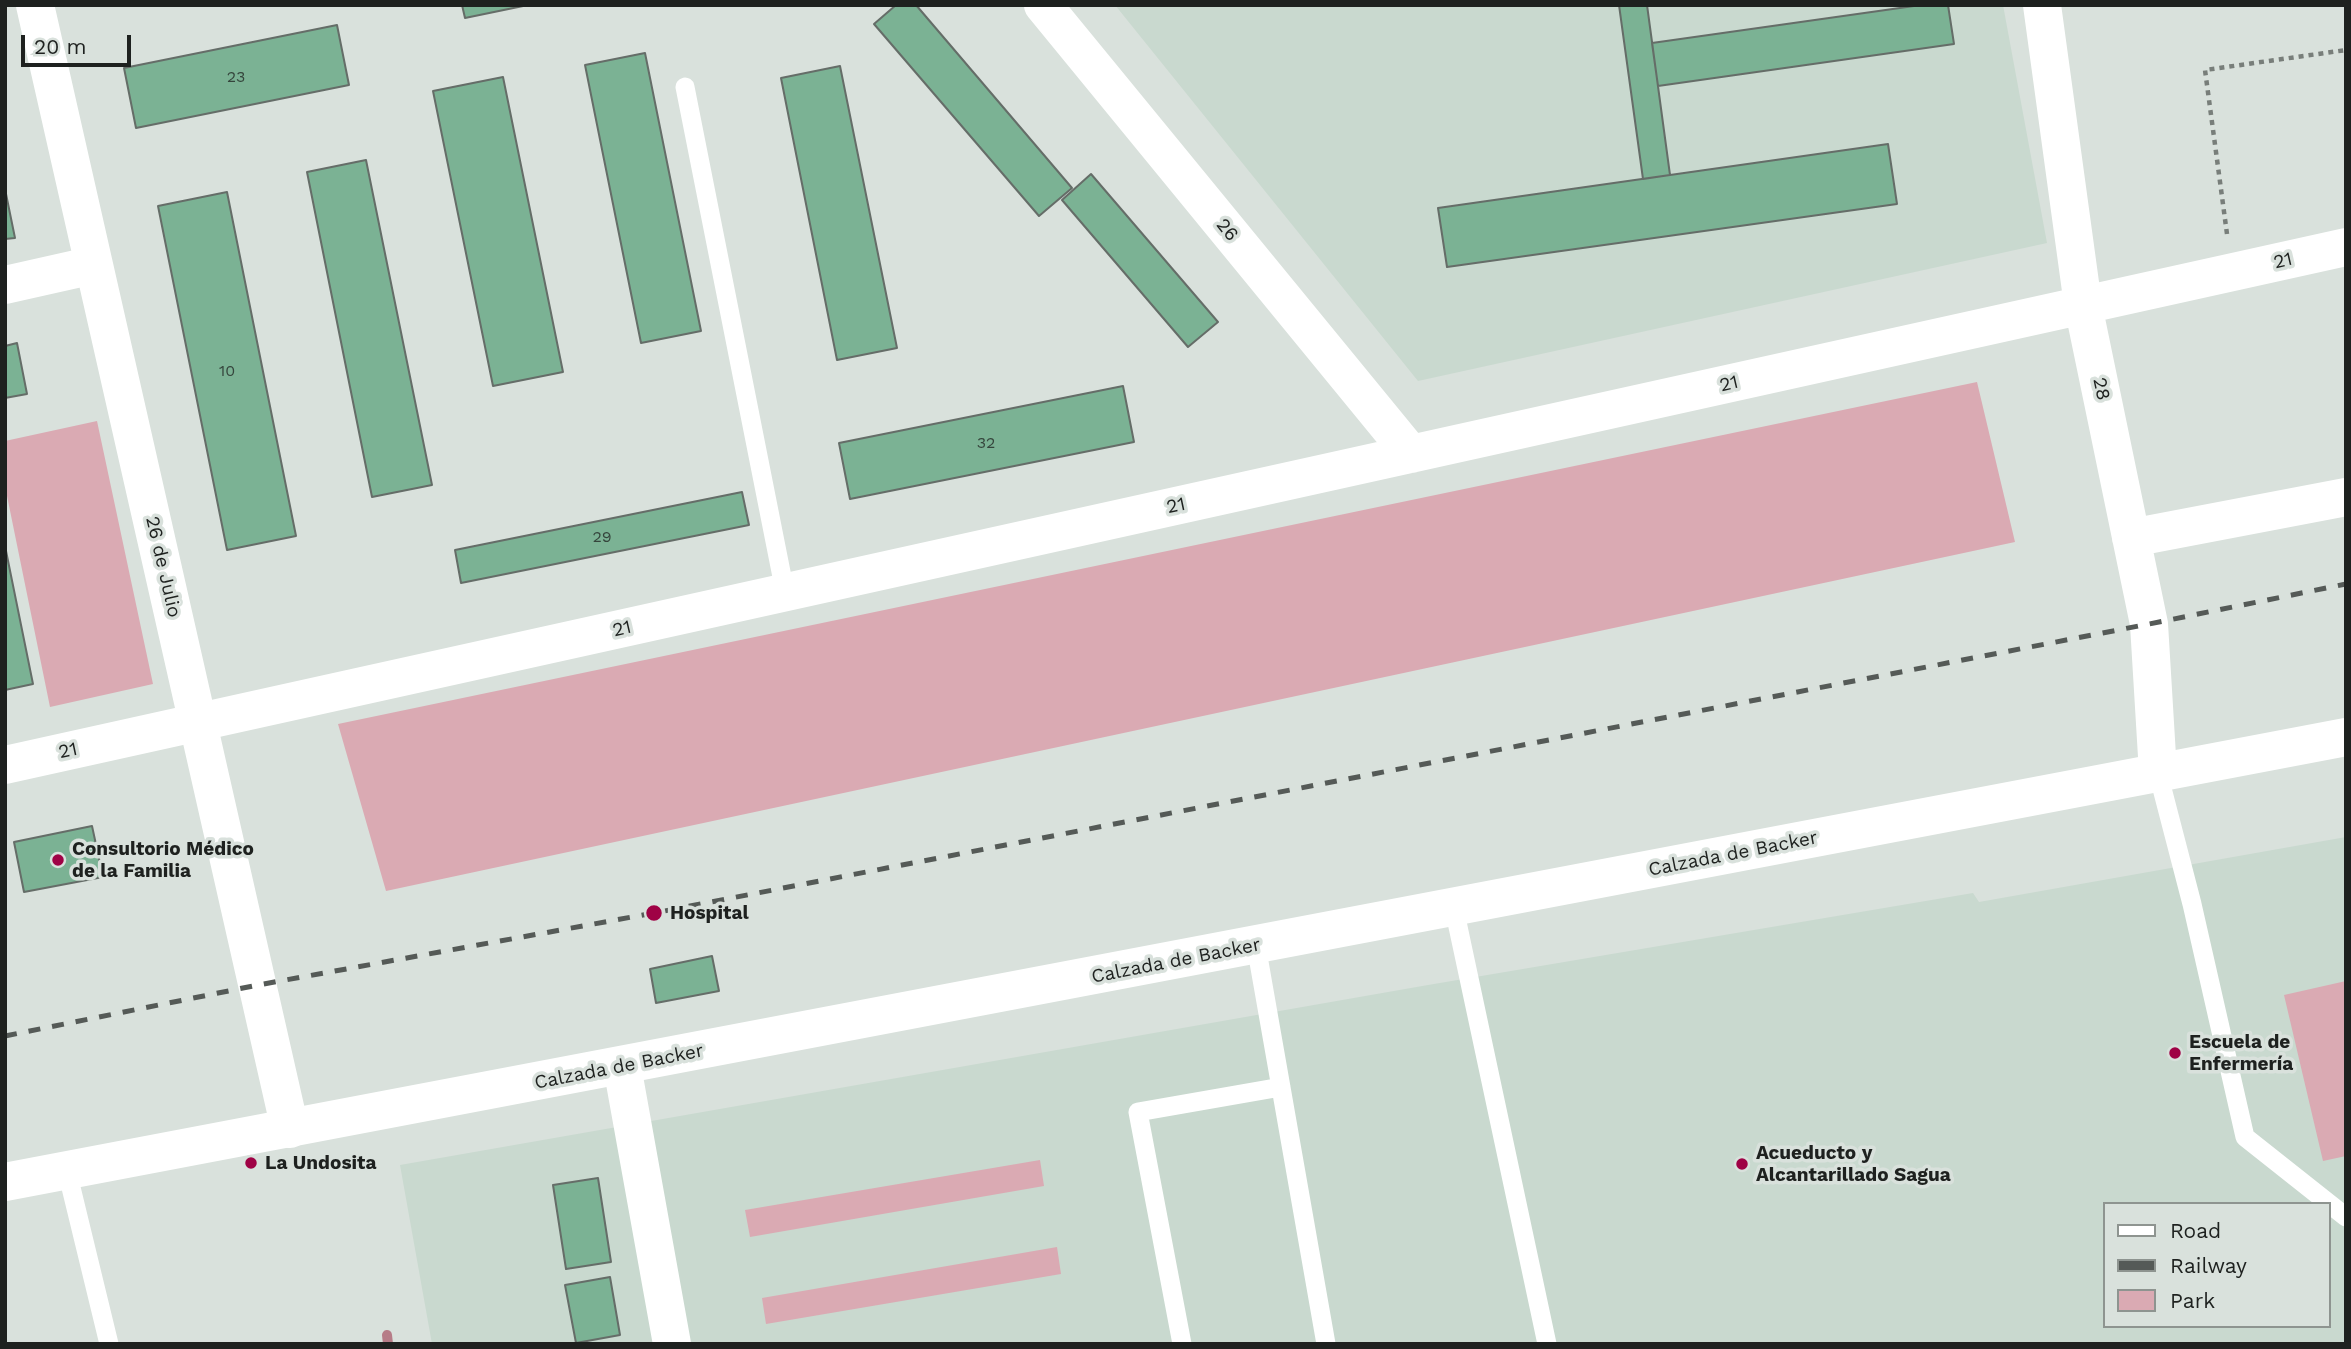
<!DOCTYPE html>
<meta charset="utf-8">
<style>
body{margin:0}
#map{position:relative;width:2351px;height:1349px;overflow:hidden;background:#d9e1dc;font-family:"Work Sans",sans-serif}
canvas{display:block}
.frame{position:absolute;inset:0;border:7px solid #1e211f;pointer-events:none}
.legend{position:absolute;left:2103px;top:1202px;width:228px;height:126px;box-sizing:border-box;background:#d9e1dc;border:2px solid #8e9490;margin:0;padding:9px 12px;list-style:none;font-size:21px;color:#1e211f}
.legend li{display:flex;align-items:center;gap:14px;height:35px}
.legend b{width:35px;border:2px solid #8e9490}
.scale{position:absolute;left:21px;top:35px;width:110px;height:32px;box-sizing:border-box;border:4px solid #1e211f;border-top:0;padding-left:9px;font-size:21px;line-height:24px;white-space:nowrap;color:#1e211f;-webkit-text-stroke:5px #d9e1dc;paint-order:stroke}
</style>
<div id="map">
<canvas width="2351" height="1349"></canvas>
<div class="frame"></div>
<ul class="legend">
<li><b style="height:9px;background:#fff"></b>Road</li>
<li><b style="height:9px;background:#555a57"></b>Railway</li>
<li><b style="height:19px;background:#daaab3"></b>Park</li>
</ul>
<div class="scale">20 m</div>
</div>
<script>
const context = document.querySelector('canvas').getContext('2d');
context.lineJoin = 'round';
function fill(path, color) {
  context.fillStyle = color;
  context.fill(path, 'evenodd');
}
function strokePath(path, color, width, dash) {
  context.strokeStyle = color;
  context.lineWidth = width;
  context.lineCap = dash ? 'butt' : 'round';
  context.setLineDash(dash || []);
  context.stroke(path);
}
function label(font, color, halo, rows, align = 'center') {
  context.font = font + ' "Work Sans",sans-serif';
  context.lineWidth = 7;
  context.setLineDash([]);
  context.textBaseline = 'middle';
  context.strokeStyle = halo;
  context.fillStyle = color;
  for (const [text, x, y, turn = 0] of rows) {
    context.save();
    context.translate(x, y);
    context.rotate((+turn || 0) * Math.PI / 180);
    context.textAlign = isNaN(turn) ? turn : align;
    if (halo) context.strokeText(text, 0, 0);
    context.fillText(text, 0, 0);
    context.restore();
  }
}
const built = new Path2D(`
 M 1115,5 L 2003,5 L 2047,243 L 1418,381 Z
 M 2346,837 L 2346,1344 L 432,1344 L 400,1165 L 1428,985 L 1973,893 L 1979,902 ZM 2104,1204 L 2328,1204 L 2328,1326 L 2104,1326 Z`);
const green = new Path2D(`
 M 1977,382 L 2015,542 L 386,891 L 338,724 Z
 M 97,421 L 153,684 L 50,707 L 5,486 L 5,441 Z
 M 2346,981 L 2346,1156 L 2323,1161 L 2284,995 Z
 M 1040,1160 L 1044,1186 L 750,1237 L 745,1210 Z
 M 1057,1247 L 1061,1274 L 766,1324 L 762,1298 Z`);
const stream = new Path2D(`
 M 387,1335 L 388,1344`);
const building = new Path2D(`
 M 462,5 L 528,5 L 465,18 Z
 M 896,5 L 916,5 L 1072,188 L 1039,216 L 874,24 Z
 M 1619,5 L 1647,5 L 1670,175 L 1643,179 Z
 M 1921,5 L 1948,5 L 1954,44 L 1658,86 L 1652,43 Z
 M 337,25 L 349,85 L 136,128 L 124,68 Z
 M 645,53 L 701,331 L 641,343 L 585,65 Z
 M 840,66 L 897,348 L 837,360 L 781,78 Z
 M 503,77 L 563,372 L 493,386 L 433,91 Z
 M 1888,144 L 1897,204 L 1447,267 L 1438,208 Z
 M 366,160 L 432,485 L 372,497 L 307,172 Z
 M 1091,174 L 1218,322 L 1188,347 L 1062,200 Z
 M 5,189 L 15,238 L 5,239 Z
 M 227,192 L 296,536 L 227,550 L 158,206 Z
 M 17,343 L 27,394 L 5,398 L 5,346 Z
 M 1123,386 L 1134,442 L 850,499 L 839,443 Z
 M 742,492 L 749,525 L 461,583 L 455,550 Z
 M 5,546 L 33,684 L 5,690 Z
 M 92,826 L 103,877 L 24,892 L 14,842 Z
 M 712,956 L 719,991 L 656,1003 L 650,969 Z
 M 598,1178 L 611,1262 L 566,1269 L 553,1185 Z
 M 610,1277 L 620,1335 L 576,1343 L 565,1285 Z`);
const path = new Path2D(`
 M 2227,234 L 2205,70 L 2346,50`);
const lane = new Path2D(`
 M 685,87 L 785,592
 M 2158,773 L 2192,904 L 2245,1137 L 2346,1217
 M 1454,908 L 1547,1344
 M 1256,945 L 1326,1344
 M 67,1171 L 109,1344
 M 1182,1344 L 1138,1112 L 1281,1087`);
const street = new Path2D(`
 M 1043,5 L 1411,454
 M 2042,5 L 2083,305 L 2149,624 L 2158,773
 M 2131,538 L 2346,497
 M 5,765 L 2346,247
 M 622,1066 L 672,1344`);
const secondary = new Path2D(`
 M 35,5 L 290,1129
 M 5,285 L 94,265`);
const primary = new Path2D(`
 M 5,1182 L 2346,737`);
const rail = new Path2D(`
 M 5,1036 L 258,985 L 654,913 L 2149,624 L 2346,584`);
const markers = [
 [58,860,7,"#9f0245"],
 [654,913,9,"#9f0245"],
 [2175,1053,7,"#9f0245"],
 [251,1163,7,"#9f0245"],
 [1742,1164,7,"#9f0245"]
];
const numberNames = [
 ["23",236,77],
 ["10",227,371],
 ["32",986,443],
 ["29",602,537]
];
const streetNames = [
 ["26",1227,230,51],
 ["21",2283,261,-13],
 ["21",1729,384,-13],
 ["28",2101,389,78],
 ["21",1176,506,-12],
 ["26 de Julio",163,567,77],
 ["21",622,629,-13],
 ["21",68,751,-12],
 ["Calzada de Backer",1733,854,-11],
 ["Calzada de Backer",1176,961,-11],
 ["Calzada de Backer",619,1067,-11]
];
const poiNames = [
 ["Consultorio Médico",72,849],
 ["de la Familia",72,871],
 ["Hospital",670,913],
 ["Escuela de",2189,1042],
 ["Enfermería",2189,1064],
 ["Acueducto y",1756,1153],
 ["Alcantarillado Sagua",1756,1175],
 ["La Undosita",265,1163]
];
fill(built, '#c9d9cf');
fill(green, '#daaab3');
strokePath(stream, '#b67c87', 10);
fill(building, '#7bb294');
strokePath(building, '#656d68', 2);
strokePath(path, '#787e7a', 4.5, [5, 5]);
strokePath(lane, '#fff', 19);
strokePath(street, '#fff', 38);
strokePath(secondary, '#fff', 38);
strokePath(primary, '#fff', 38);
strokePath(rail, '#555a57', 5, [12, 12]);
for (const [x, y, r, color] of markers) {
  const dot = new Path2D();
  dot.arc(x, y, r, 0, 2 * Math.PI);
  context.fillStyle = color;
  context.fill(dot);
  strokePath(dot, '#d9e1dc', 2.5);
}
label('16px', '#35453c', null, numberNames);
label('19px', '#1e211f', '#d9e1dc', streetNames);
label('bold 19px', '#1e211f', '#d9e1dc', poiNames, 'left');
</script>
